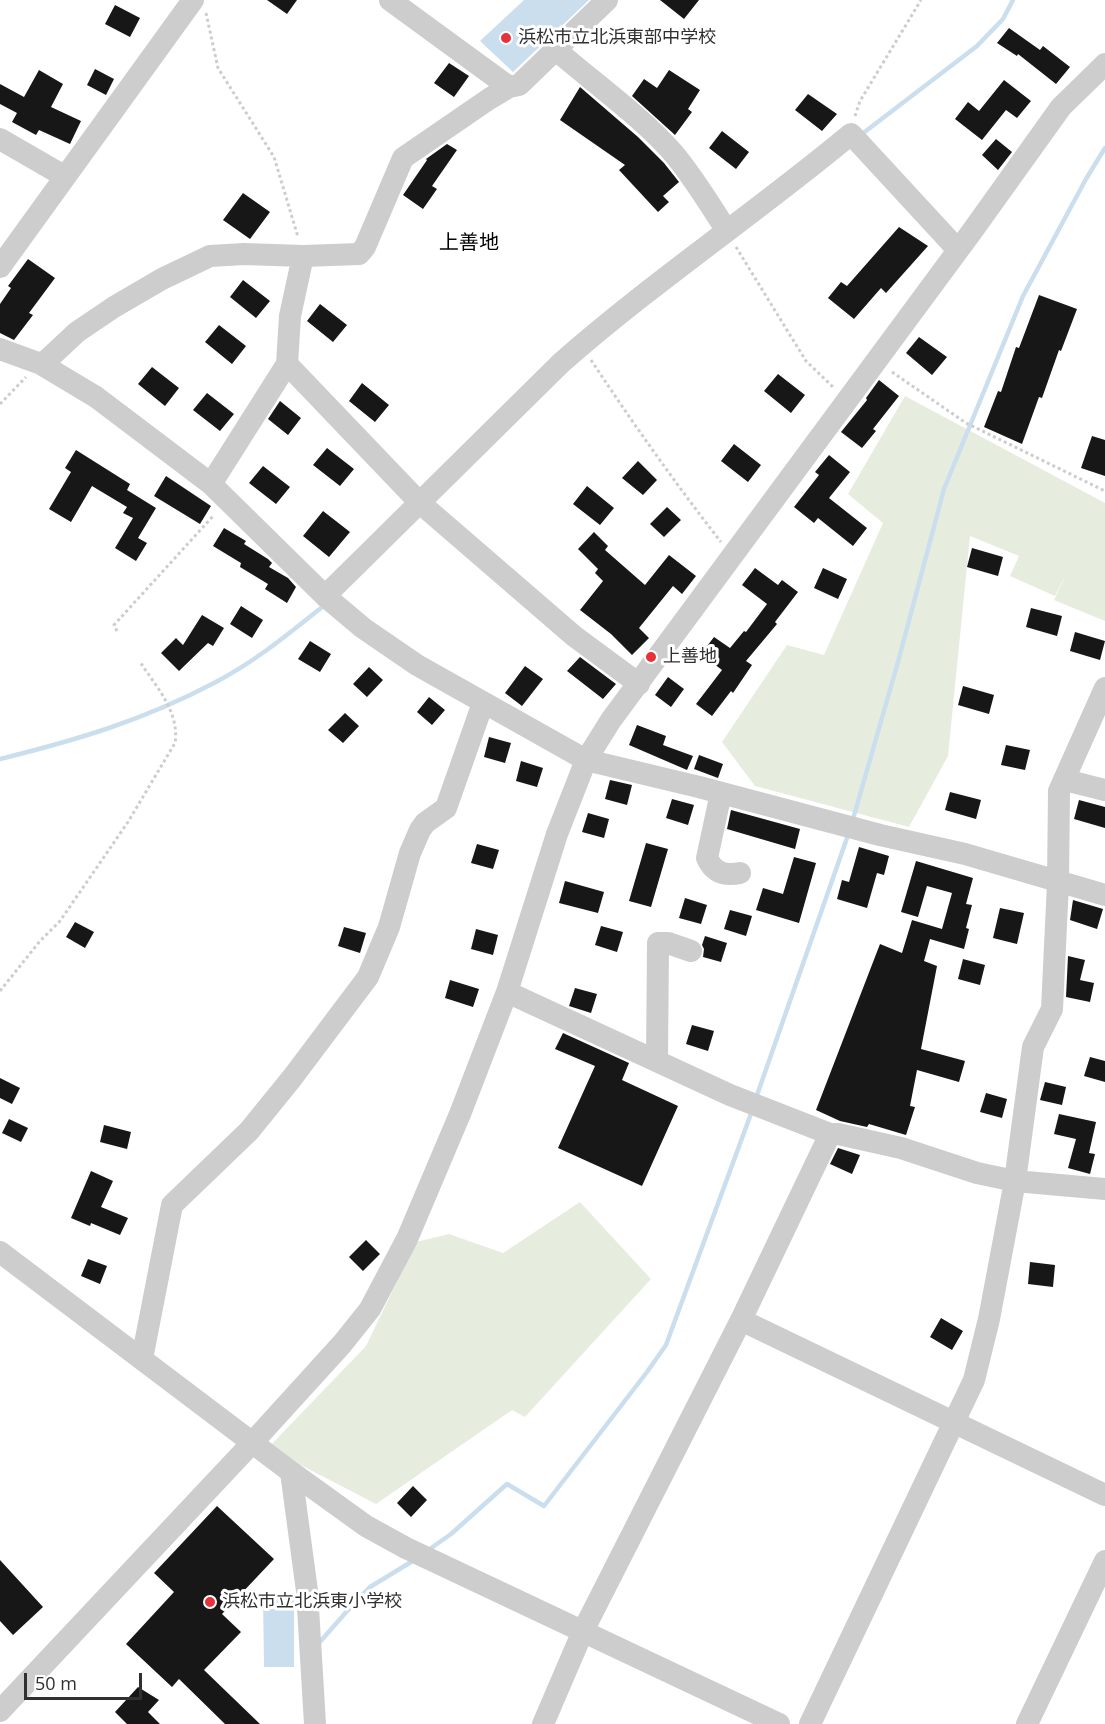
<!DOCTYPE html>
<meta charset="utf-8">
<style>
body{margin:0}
#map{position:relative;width:1105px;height:1724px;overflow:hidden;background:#fff;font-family:"Open Sans",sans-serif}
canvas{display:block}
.scale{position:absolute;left:24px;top:1673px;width:118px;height:27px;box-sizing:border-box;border:3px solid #303030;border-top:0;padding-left:8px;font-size:18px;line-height:21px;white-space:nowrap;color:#303030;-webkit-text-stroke:4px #fff;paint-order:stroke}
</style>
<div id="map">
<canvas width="1105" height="1724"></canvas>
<div class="scale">50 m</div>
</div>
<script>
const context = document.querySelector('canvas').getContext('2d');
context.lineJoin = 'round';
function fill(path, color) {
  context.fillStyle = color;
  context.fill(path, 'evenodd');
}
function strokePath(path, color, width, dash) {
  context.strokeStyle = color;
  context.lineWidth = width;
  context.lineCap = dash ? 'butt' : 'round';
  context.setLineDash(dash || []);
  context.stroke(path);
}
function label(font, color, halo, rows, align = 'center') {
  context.font = font + ' "Open Sans","Noto Sans JP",sans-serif';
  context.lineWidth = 6;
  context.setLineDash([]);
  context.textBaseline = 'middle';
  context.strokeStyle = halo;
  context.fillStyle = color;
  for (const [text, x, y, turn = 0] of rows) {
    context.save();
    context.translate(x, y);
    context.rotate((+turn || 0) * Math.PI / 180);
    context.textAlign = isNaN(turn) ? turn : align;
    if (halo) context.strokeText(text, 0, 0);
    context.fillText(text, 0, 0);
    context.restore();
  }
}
const green = new Path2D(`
 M 905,396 L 1105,503 L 1105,621 L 1054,600 L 1068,570 L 1055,596 L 1010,576 L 1019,556 L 970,536 L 948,756 L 909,827 L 755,786 L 722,742 L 787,645 L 824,655 L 883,523 L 848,494 Z
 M 580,1202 L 651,1279 L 525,1417 L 512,1410 L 376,1504 L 268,1448 L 366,1346 L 416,1242 L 449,1234 L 503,1253 Z`);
const water = new Path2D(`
 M 524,0 L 589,0 L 513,72 L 480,41 Z
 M 263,1596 L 294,1596 L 294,1667 L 264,1667 Z`);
const stream = new Path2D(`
 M 862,134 L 977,46 L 1003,19 L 1013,0
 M 0,759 C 77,740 144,720 214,683 C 255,662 291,632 326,604
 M 853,819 L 898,662 L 944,489 L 1023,296 L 1086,179 L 1105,148
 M 756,1098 L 847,838
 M 427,1551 L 451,1534 L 507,1484 L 544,1506 L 647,1372 L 666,1345 L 752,1111
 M 319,1643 L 355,1602 L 370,1587 L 416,1559`);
const building = new Path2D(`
 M 267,0 L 297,0 L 287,14 Z
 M 660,0 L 699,0 L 684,19 Z
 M 115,5 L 140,18 L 130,37 L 105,24 Z
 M 1009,28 L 1040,50 L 1043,46 L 1070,67 L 1056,84 L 1018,54 L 1017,56 L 997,43 Z
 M 449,63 L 469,76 L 454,97 L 434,83 Z
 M 95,69 L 114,79 L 106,95 L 87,85 Z
 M 39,70 L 63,84 L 51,107 L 81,121 L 70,144 L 39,130 L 36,135 L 12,122 L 17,113 L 0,104 L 0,84 L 24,97 Z
 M 669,70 L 700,90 L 688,109 L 692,112 L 675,135 L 632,96 L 644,79 L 657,88 Z
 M 1004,80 L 1031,101 L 1017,118 L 1006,110 L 982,140 L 955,119 L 968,102 L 979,111 Z
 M 580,87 L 638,137 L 664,163 L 679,182 L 663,196 L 669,202 L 658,212 L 619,170 L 625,165 L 560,120 Z
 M 808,94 L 837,114 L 822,131 L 795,110 Z
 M 722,131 L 749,152 L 736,169 L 709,148 Z
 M 996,139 L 1012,152 L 998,170 L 982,155 Z
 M 447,144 L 457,150 L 432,186 L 437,189 L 423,209 L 403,195 L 427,160 L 426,159 Z
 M 243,193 L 270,212 L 250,239 L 223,220 Z
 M 899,227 L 928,246 L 886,293 L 881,288 L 854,319 L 828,298 L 841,282 L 847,286 Z
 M 28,259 L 55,278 L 29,313 L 33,315 L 14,340 L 0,333 L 0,304 L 11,288 L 8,286 Z
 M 243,280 L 270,301 L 256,318 L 230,297 Z
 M 1039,295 L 1077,309 L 1061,351 L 1059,350 L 1042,398 L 1039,397 L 1022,444 L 984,427 L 998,391 L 1001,392 L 1016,347 L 1019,348 Z
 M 320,304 L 347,325 L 333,342 L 307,321 Z
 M 219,325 L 246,346 L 232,364 L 205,342 Z
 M 919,337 L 947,357 L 932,375 L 906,353 Z
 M 152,367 L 179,388 L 165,406 L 138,384 Z
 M 778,374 L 805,395 L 791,413 L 764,391 Z
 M 879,380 L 899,396 L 873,429 L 876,431 L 862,448 L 841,432 L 867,400 L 866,398 Z
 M 362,383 L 389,405 L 375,422 L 349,401 Z
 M 207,393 L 234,414 L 220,431 L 193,410 Z
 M 280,401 L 301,418 L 288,435 L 268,419 Z
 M 1092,436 L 1105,440 L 1105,476 L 1081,468 Z
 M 734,444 L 761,465 L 748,482 L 721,461 Z
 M 327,448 L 354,469 L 340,486 L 313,465 Z
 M 76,450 L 130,484 L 127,490 L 156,508 L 138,538 L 147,543 L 136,561 L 115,548 L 133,518 L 123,513 L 127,507 L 92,486 L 71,522 L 49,509 L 71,472 L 65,468 Z
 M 829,455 L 850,472 L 829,498 L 867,528 L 853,546 L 818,518 L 814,523 L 794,507 L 819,475 L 815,472 Z
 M 638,461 L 657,480 L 643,495 L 622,478 Z
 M 263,466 L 290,487 L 276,504 L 249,483 Z
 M 166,476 L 211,506 L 200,524 L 154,496 Z
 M 587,486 L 614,508 L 600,525 L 573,504 Z
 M 667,507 L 681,520 L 664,537 L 650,524 Z
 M 323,511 L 350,532 L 329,557 L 303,536 Z
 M 224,528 L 246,541 L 244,544 L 268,559 L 272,563 L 269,567 L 288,578 L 296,587 L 287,603 L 265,589 L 268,584 L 240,567 L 241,563 L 213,546 Z
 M 594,532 L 608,546 L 605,550 L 645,585 L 669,555 L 696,576 L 682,594 L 673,586 L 639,628 L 649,638 L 632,655 L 611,634 L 580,610 L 603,581 L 595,573 L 598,569 L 578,549 Z
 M 972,548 L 1003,557 L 998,576 L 967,567 Z
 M 755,568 L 778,585 L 782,580 L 798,592 L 775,622 L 777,624 L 746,661 L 752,665 L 733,693 L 731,691 L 712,716 L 696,704 L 722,670 L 701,654 L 714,637 L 730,648 L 744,631 L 746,632 L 767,604 L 742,585 Z
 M 823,568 L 847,579 L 838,599 L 814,588 Z
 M 241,606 L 263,620 L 252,638 L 230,624 Z
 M 1031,608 L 1062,616 L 1057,636 L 1026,627 Z
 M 202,615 L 224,628 L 213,646 L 208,643 L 179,671 L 161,653 L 176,638 L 183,645 Z
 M 1075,632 L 1105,641 L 1100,660 L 1070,651 Z
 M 310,641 L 331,654 L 320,672 L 298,659 Z
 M 580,657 L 616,684 L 603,699 L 567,671 Z
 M 525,666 L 543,679 L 522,706 L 505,693 Z
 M 369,667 L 383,680 L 367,697 L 353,684 Z
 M 668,677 L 684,689 L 671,707 L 655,695 Z
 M 963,686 L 994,695 L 989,714 L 958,705 Z
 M 429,697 L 445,710 L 432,725 L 417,712 Z
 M 345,713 L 359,726 L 343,743 L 328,730 Z
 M 637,725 L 666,736 L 663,745 L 693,756 L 687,770 L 629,745 Z
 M 489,737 L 511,743 L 505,763 L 484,757 Z
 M 1006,745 L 1030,750 L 1025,770 L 1001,765 Z
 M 699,755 L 723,764 L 718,778 L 694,769 Z
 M 521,761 L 543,768 L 537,787 L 516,781 Z
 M 610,780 L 632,785 L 627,805 L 605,799 Z
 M 950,792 L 981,800 L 976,819 L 945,810 Z
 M 672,799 L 694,805 L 688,825 L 666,818 Z
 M 1079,800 L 1105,807 L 1105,828 L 1074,819 Z
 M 731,810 L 800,829 L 795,849 L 727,829 Z
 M 588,813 L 609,819 L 604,838 L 582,832 Z
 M 646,843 L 668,849 L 651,907 L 629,901 Z
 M 477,844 L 499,850 L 493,869 L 471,863 Z
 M 859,847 L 889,856 L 884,875 L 877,873 L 867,908 L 837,899 L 842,880 L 849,882 Z
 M 794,857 L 816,863 L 799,923 L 756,910 L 763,888 L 783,894 Z
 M 916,861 L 973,878 L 966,904 L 972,905 L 966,928 L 969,929 L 964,949 L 930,939 L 924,961 L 937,966 L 921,1049 L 965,1061 L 959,1082 L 917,1070 L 910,1106 L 915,1107 L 906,1135 L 869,1124 L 867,1127 L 840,1121 L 816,1110 L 880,944 L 902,953 L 912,920 L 942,929 L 952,893 L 927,886 L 918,917 L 901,912 Z
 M 565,881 L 604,892 L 598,913 L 559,903 Z
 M 685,898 L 707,905 L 701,924 L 679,918 Z
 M 1073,900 L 1103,909 L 1097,929 L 1070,920 Z
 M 1000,908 L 1024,913 L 1017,944 L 993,938 Z
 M 730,910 L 752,916 L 746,936 L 724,929 Z
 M 75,922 L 94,932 L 85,948 L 66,937 Z
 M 601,926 L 623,932 L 617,952 L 595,945 Z
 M 344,927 L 366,933 L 360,953 L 338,946 Z
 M 476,929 L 498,935 L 493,955 L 471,949 Z
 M 705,936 L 727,943 L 721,962 L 703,957 L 704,949 L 702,945 Z
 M 1068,956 L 1085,960 L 1080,980 L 1094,983 L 1090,1002 L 1066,997 Z
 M 963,959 L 985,965 L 980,985 L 958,979 Z
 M 450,980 L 479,989 L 473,1007 L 445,998 Z
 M 575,988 L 597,994 L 591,1013 L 569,1006 Z
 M 692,1025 L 714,1031 L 708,1051 L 686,1044 Z
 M 563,1033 L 629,1063 L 622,1080 L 678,1106 L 642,1186 L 558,1148 L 595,1066 L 555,1049 Z
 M 1090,1057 L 1105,1061 L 1105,1082 L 1084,1076 Z
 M 0,1078 L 20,1088 L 12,1104 L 0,1098 Z
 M 1045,1082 L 1066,1087 L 1062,1105 L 1040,1100 Z
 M 986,1093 L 1007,1099 L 1002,1118 L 980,1112 Z
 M 1059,1114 L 1096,1122 L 1089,1153 L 1095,1154 L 1090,1174 L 1068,1168 L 1076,1139 L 1054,1134 Z
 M 9,1119 L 28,1128 L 21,1142 L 2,1133 Z
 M 104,1125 L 131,1132 L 127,1149 L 100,1142 Z
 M 838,1148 L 860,1155 L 852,1174 L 830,1164 Z
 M 91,1171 L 113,1181 L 101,1207 L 128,1218 L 120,1235 L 91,1223 L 90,1226 L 71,1218 Z
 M 366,1240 L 380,1254 L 363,1271 L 349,1257 Z
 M 88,1259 L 107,1266 L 100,1284 L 81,1276 Z
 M 1030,1262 L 1055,1265 L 1053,1287 L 1028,1284 Z
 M 941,1318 L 963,1331 L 952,1350 L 930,1337 Z
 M 413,1486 L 427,1500 L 411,1517 L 397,1503 Z
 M 217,1506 L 274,1559 L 222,1614 L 241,1632 L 204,1670 L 260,1724 L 225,1724 L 179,1679 L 172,1687 L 126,1644 L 174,1592 L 154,1573 Z
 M 0,1560 L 43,1607 L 13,1635 L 0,1621 Z
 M 138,1687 L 159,1700 L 148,1712 L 160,1724 L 127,1724 L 115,1712 Z`);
const path = new Path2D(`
 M 206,13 L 218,68 L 274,157 L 298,237
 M 855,116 L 860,101 L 921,0
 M 736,247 L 806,361 L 834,388
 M 591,360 C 632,422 675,483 721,542
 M 892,372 L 966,423 L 1105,491
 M 0,404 L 26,377
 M 117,631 L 114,625 L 214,515
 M 0,991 L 40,941 L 60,921 L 128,822 L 175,743 C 180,713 156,686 140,662`);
const minor = new Path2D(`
 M 390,0 L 509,87 L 519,85 L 607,0
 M 556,50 C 593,82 643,118 674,154 C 694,178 710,205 727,231
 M 0,139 L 64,176
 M 0,267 L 193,0
 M 0,349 L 41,364 L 96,397 L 211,484 L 325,596 L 363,628 L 417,665 L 586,760 L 699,787 L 880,835 L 965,854 L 1105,895
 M 41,364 L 47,360 L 77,332 L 114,307 L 162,279 L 210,256 L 244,254 L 303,256 L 359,254 L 365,247 L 403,158 L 489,99 L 509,87
 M 287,364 L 420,503 L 574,636 L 639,684
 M 211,484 L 287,364 L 290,316 L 303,256
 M 325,596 L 561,363 C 653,282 756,213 851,134 L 958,250
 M 1065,780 L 1105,790
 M 721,793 L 707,858 C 714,873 725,876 740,873
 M 507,992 L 730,1095 L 830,1134 L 838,1134 L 901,1148 L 977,1173 L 1015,1181 L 1105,1189
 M 657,1060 L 658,943 L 668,943 L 691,951
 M 0,1252 L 291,1472 L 366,1526 L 406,1548 L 779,1724
 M 741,1320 L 1105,1495
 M 142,1359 L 172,1205 L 249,1131 L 292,1078 L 368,977 L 389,927 L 410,853 L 420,830 L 425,823 L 446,808 L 483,703
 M 291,1472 L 307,1591 L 315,1724
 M 0,1711 L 252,1443 L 342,1344 L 370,1309 L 407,1239 L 460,1114 L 507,992 L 557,834 L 586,760 L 611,720 L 973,230 L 1061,107 L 1105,64
 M 543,1724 L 583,1631 L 741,1320 L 830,1134
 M 810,1724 L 974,1380 L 989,1319 L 1015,1181 L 1033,1047 L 1052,1009 L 1058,883 L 1059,791 L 1105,688
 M 1027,1724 L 1105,1561`);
const markers = [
 [506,38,6,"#e7323a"],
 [651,657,6,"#e7323a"],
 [210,1602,6,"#e7323a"]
];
const poiNames = [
 ["浜松市立北浜東部中学校",518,38],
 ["上善地",663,657],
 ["浜松市立北浜東小学校",222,1602]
];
const neighbourhoodNames = [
 ["上善地",469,243]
];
fill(green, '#e6edde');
fill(water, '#cadeed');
strokePath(stream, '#cadeed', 4.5);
fill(building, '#171717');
strokePath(path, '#cdcdcd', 3, [3, 3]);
strokePath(minor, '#cdcdcd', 22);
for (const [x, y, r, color] of markers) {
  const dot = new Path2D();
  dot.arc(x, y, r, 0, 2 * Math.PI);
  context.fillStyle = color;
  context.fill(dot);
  strokePath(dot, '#fff', 2);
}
label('18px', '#303030', '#fff', poiNames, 'left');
label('20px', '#000', '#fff', neighbourhoodNames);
</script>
